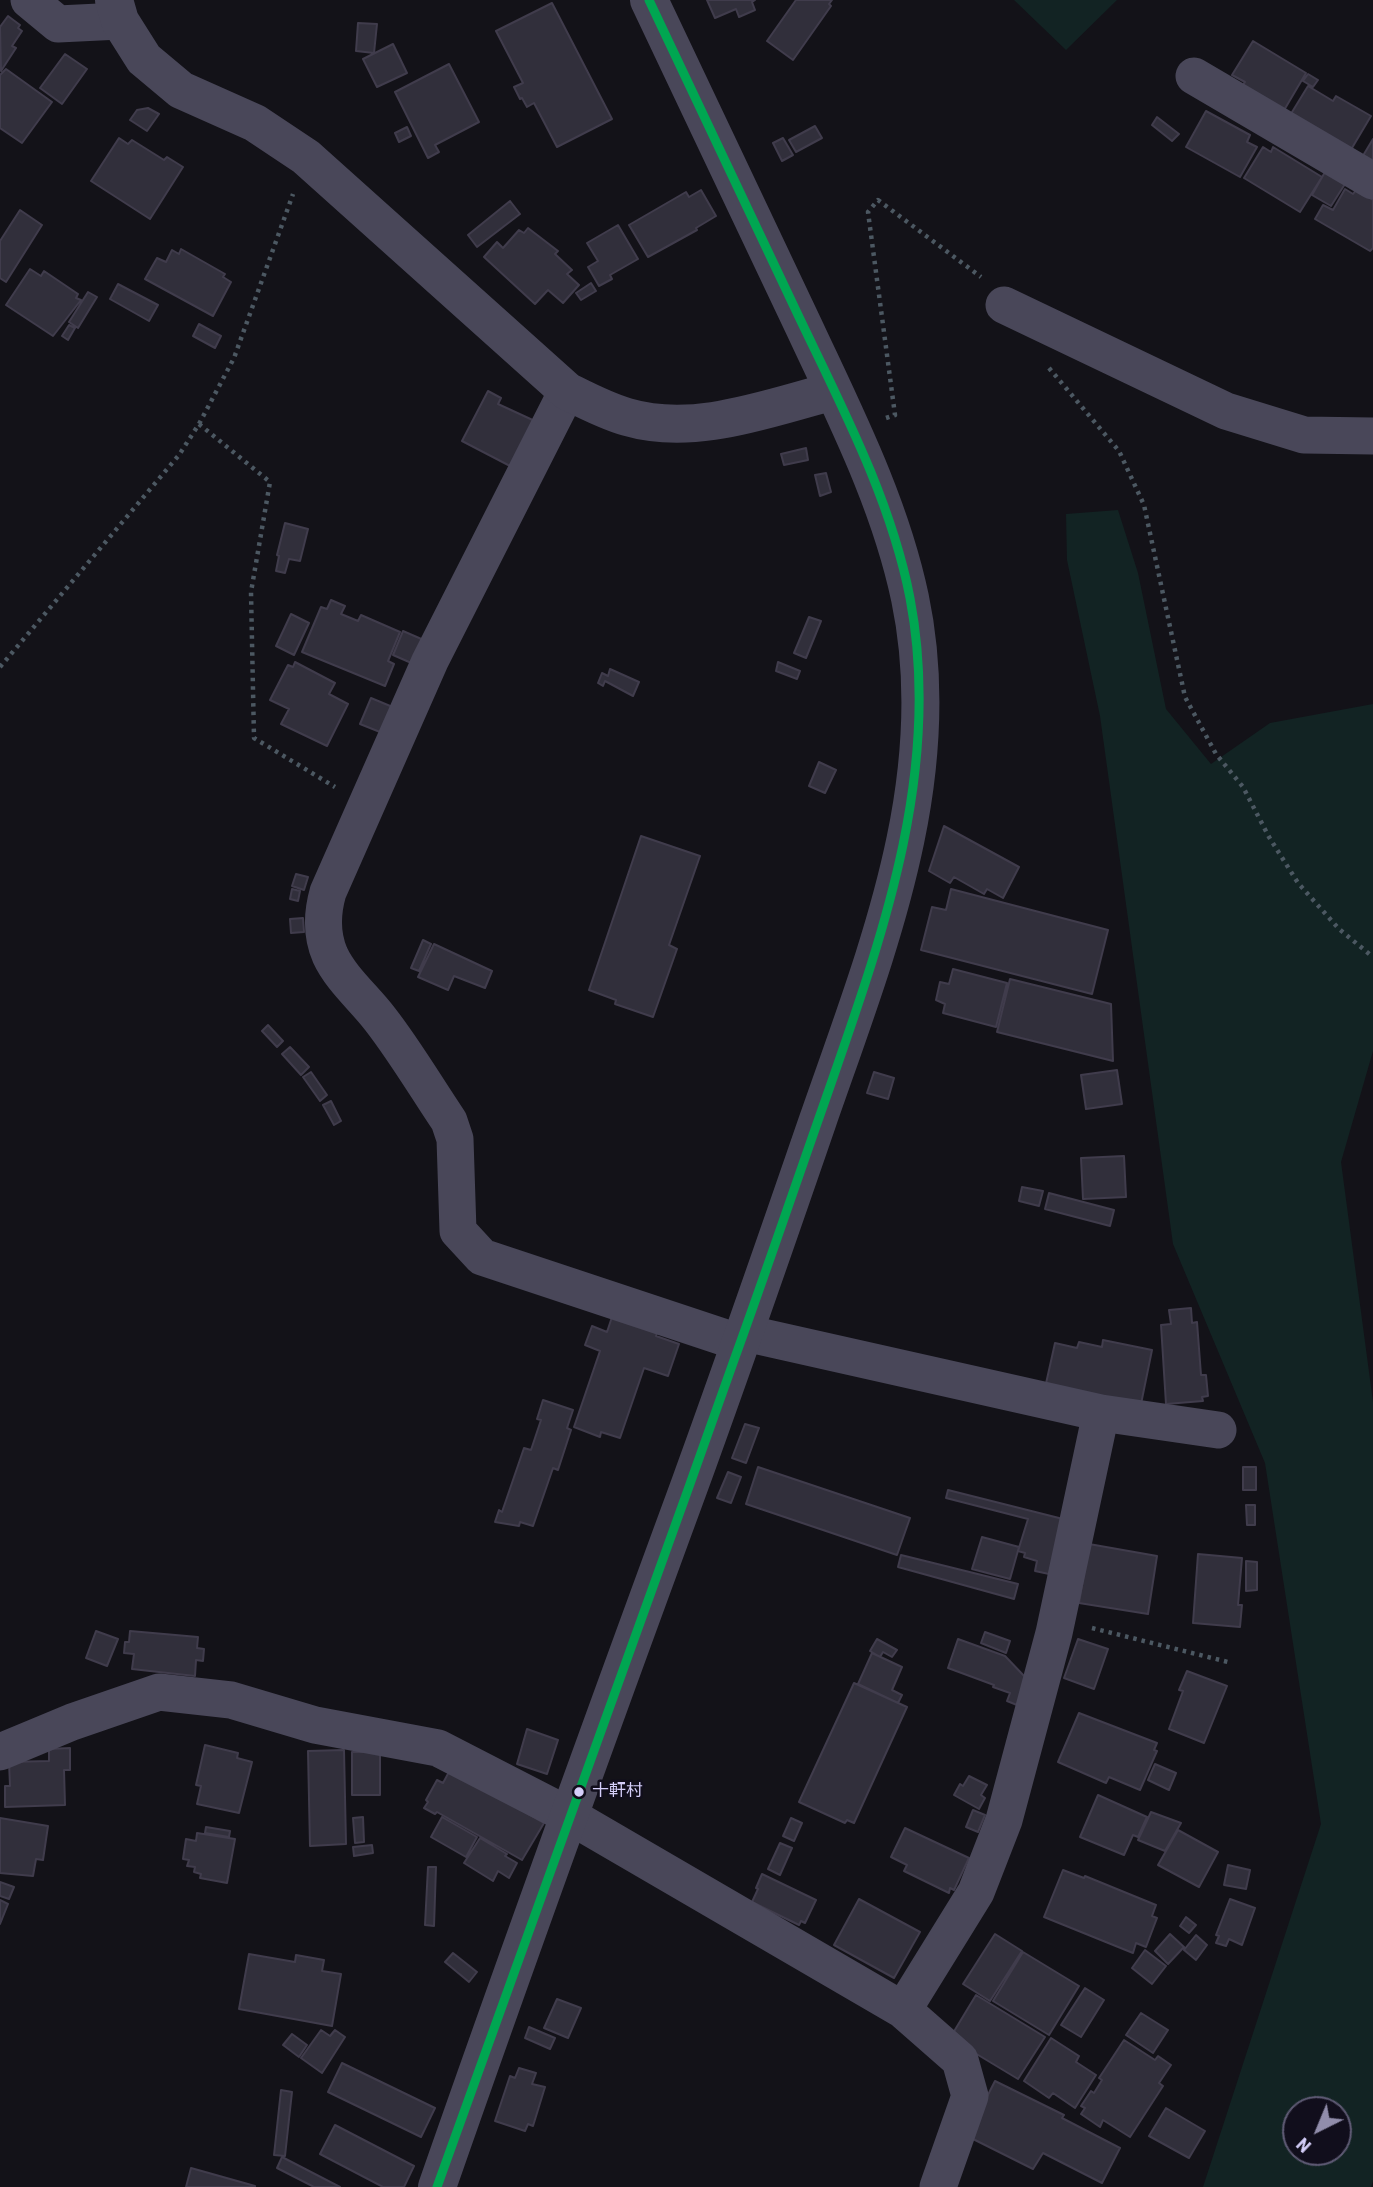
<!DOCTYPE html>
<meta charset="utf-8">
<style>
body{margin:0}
#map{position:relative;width:1373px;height:2187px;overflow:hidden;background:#131218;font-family:"Roboto Condensed",sans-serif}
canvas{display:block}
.north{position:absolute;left:1282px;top:2096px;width:70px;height:70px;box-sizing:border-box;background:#110e1c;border:2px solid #5f5b75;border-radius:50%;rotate:223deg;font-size:19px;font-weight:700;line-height:28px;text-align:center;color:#d5cffa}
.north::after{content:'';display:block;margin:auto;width:24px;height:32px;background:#918dab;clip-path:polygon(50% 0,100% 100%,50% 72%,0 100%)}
</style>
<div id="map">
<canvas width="1373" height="2187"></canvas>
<div class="north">N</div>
</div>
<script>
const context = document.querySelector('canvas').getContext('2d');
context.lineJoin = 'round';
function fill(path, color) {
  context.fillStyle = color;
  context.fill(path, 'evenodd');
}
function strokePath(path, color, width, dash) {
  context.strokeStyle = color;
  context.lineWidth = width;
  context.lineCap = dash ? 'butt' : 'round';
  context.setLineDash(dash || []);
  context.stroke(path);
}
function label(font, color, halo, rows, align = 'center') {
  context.font = font + ' "Roboto Condensed","Noto Sans JP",sans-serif';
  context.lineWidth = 5;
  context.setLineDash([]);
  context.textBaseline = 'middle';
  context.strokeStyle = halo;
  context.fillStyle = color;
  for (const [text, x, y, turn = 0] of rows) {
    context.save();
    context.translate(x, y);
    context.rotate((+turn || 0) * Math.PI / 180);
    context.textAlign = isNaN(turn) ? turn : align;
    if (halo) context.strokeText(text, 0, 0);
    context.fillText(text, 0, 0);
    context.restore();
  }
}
const green = new Path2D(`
 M 1014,0 L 1117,0 L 1066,50 Z
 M 1118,510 L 1138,573 L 1166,709 L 1211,764 L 1270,723 L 1373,704 L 1373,1051 L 1341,1162 L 1373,1402 L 1373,2181 L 1371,2187 L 1203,2187 L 1321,1824 L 1265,1463 L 1173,1244 L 1100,716 L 1067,560 L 1066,514 ZM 1338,2110 L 1338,2152 L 1296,2152 L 1296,2110 Z`);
const building = new Path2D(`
 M 707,0 L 755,0 L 752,2 L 755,10 L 739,17 L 736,9 L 715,18 Z
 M 796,0 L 832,0 L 829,4 L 831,6 L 793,60 L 767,41 Z
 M 552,3 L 612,119 L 557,147 L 534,103 L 527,107 L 522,98 L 520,99 L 514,87 L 523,83 L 496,31 Z
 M 8,16 L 20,25 L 18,28 L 22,31 L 12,46 L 16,48 L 1,71 L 0,27 Z
 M 358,23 L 377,24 L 374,53 L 356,51 Z
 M 1253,41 L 1306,73 L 1283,112 L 1240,89 L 1245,82 L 1232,75 Z
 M 393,44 L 407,73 L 377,87 L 363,59 Z
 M 65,54 L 87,69 L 62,104 L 40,88 Z
 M 449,64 L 479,122 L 435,145 L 439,152 L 428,158 L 395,92 Z
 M 6,69 L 52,102 L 22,143 L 0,128 L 0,75 Z
 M 1308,74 L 1318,80 L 1313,87 L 1303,81 Z
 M 1308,86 L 1333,101 L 1336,96 L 1371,116 L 1349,153 L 1289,117 Z
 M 148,108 L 159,114 L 147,131 L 130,120 L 137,110 Z
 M 1206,111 L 1250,135 L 1247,142 L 1257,147 L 1240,177 L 1186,147 Z
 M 1157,117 L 1179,134 L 1172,141 L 1152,125 Z
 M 815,126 L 822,138 L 796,152 L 789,140 Z
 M 407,127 L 411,136 L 399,142 L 395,133 Z
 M 119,138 L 128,144 L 132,140 L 164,160 L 167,157 L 183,167 L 150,219 L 91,181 Z
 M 783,138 L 793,155 L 782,161 L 773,143 Z
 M 1373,139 L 1373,167 L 1361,159 Z
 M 1263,147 L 1271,152 L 1273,147 L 1322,177 L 1300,212 L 1244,178 Z
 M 1325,172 L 1345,184 L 1331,206 L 1312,195 Z
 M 1345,189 L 1353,194 L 1356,190 L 1373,200 L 1373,248 L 1370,251 L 1315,219 L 1323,205 L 1333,210 Z
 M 701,190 L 716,216 L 696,228 L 697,230 L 648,257 L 629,225 L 686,192 L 689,197 Z
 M 510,201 L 520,214 L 477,247 L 468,235 Z
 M 20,210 L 42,225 L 6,282 L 0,278 L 0,241 Z
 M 618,225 L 638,259 L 610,275 L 612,279 L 599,286 L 588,267 L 598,261 L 587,243 Z
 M 528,228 L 558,251 L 555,254 L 572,270 L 567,274 L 579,285 L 563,303 L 548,290 L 535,304 L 484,257 L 497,242 L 503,248 L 519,230 L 524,233 Z
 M 181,249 L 225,274 L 223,277 L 231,282 L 213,316 L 145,279 L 157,258 L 166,262 L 172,250 L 179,254 Z
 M 30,269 L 41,276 L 44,271 L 78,294 L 76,298 L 81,300 L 53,336 L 6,305 Z
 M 591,283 L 596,291 L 581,300 L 576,293 Z
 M 118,284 L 158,305 L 149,321 L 110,299 Z
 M 88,292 L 97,297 L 78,328 L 69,322 Z
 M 199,324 L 221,336 L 215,348 L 193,336 Z
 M 69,325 L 75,328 L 68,340 L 62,336 Z
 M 488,391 L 501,398 L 498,404 L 537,422 L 512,467 L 462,441 Z
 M 806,448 L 808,460 L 784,465 L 781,454 Z
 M 826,473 L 831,492 L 820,496 L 815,475 Z
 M 285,523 L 308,529 L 300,561 L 289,559 L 285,573 L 276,571 L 279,556 L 277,555 Z
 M 331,600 L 345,606 L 341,614 L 358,621 L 361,615 L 400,632 L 388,661 L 394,664 L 385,686 L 302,652 L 321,607 L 327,609 Z
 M 291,614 L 309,623 L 294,655 L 276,646 Z
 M 809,617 L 821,621 L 806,658 L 794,653 Z
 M 403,631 L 426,641 L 416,665 L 393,655 Z
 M 295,662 L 335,683 L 329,694 L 348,704 L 327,746 L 281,724 L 289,709 L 270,700 L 288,665 L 293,667 Z
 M 778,662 L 800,671 L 797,679 L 776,671 Z
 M 610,669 L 639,682 L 633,696 L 605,681 L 603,686 L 598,683 L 602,673 L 608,676 Z
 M 371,698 L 395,708 L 385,734 L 360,724 Z
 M 819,762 L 836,770 L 825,793 L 809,786 Z
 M 944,826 L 1019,867 L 1003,898 L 987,889 L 984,894 L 954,877 L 950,883 L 929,871 Z
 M 641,836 L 700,856 L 669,945 L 677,949 L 653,1017 L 615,1004 L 616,1000 L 589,990 Z
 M 296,874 L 308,877 L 304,890 L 292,886 Z
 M 292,889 L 300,891 L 298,901 L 290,899 Z
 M 951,889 L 1108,930 L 1092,994 L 921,950 L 932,907 L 946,910 Z
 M 303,918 L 304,932 L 291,933 L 290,919 Z
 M 423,940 L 431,944 L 419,971 L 411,968 Z
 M 434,944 L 492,971 L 485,988 L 454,976 L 448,990 L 418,977 Z
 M 953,969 L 1007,983 L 996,1027 L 943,1013 L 945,1004 L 936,1000 L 940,982 L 949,984 Z
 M 1010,979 L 1111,1004 L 1113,1061 L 997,1032 Z
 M 268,1025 L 283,1041 L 277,1047 L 262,1031 Z
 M 290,1047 L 309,1067 L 301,1075 L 282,1054 Z
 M 1117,1070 L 1122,1104 L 1086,1109 L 1081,1075 Z
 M 311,1072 L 327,1095 L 320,1101 L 303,1077 Z
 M 874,1072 L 894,1078 L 888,1099 L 867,1093 Z
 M 331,1101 L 341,1121 L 334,1125 L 323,1105 Z
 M 1124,1156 L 1126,1197 L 1083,1199 L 1081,1158 Z
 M 1022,1187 L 1043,1191 L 1039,1206 L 1019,1201 Z
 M 1049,1193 L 1114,1210 L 1110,1226 L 1045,1209 Z
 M 1191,1308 L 1192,1323 L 1197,1322 L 1201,1375 L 1206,1375 L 1208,1396 L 1202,1397 L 1203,1401 L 1166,1404 L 1161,1325 L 1171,1324 L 1169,1310 Z
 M 612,1317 L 657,1333 L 656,1336 L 679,1344 L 668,1376 L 644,1368 L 620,1438 L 601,1432 L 600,1437 L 574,1427 L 600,1351 L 585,1345 L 592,1326 L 607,1332 Z
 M 1103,1340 L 1152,1350 L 1141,1404 L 1045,1388 L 1055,1343 L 1077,1348 L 1079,1342 L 1102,1347 Z
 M 543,1400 L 573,1410 L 567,1428 L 571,1430 L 558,1470 L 553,1468 L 533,1526 L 520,1522 L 519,1526 L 495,1522 L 499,1510 L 502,1512 L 524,1448 L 531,1450 L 541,1420 L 537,1419 Z
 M 745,1424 L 759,1428 L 746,1463 L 732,1458 Z
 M 758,1467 L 910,1518 L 897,1555 L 746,1504 Z
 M 1243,1467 L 1256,1467 L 1256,1490 L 1243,1490 Z
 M 728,1472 L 741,1477 L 731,1503 L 717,1498 Z
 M 948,1490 L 1063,1519 L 1049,1574 L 1035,1571 L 1037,1561 L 1024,1557 L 1025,1553 L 1018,1551 L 1028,1519 L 946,1498 Z
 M 1246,1505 L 1255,1505 L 1255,1525 L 1247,1525 Z
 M 982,1537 L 1019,1547 L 1010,1579 L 972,1569 Z
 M 1089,1544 L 1157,1556 L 1148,1614 L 1079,1603 Z
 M 1198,1554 L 1242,1558 L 1238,1605 L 1242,1605 L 1240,1627 L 1193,1623 Z
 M 901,1555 L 1018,1584 L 1014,1599 L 898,1567 Z
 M 1246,1561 L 1257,1562 L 1257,1590 L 1246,1591 Z
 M 96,1631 L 118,1639 L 107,1666 L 86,1658 Z
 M 130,1631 L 198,1637 L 197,1648 L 204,1649 L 203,1661 L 196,1660 L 195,1676 L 132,1669 L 134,1654 L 124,1653 L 125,1642 L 129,1642 Z
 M 985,1632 L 1010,1641 L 1006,1653 L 981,1643 Z
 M 877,1639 L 897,1650 L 892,1657 L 883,1652 L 880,1657 L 870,1651 Z
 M 958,1639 L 1005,1656 L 1026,1678 L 1017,1705 L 1007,1701 L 1010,1693 L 993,1687 L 994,1685 L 948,1668 Z
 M 1078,1639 L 1108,1649 L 1094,1689 L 1064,1678 Z
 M 872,1653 L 902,1667 L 892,1690 L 902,1695 L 898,1703 L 858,1684 Z
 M 1187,1671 L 1227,1686 L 1204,1743 L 1169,1729 L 1183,1691 L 1179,1690 Z
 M 854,1683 L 907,1707 L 854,1823 L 847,1820 L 845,1823 L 799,1802 Z
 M 1079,1713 L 1157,1743 L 1154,1750 L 1157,1751 L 1140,1790 L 1109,1777 L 1106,1783 L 1058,1762 Z
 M 527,1729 L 558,1740 L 547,1774 L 517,1764 Z
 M 205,1745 L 238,1753 L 237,1758 L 252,1762 L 239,1813 L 197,1804 L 201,1786 L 196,1785 Z
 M 70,1748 L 70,1770 L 64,1770 L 65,1805 L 5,1807 L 5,1786 L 10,1786 L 9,1762 L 49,1761 L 49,1749 Z
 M 344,1750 L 346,1844 L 310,1846 L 308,1751 Z
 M 352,1752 L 380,1752 L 380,1795 L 352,1795 Z
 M 1155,1764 L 1176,1773 L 1169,1790 L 1148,1780 Z
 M 450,1770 L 544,1823 L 522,1860 L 437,1812 L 435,1814 L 424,1808 L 428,1802 L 426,1800 L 437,1780 L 443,1783 Z
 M 969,1776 L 987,1785 L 981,1795 L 985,1798 L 979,1809 L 954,1795 L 960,1784 L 963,1786 Z
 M 1098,1795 L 1147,1817 L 1138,1837 L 1133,1835 L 1124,1855 L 1080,1837 Z
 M 973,1810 L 985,1815 L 978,1832 L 966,1827 Z
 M 1151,1812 L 1181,1823 L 1165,1851 L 1138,1840 Z
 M 363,1817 L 364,1842 L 355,1843 L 353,1818 Z
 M 442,1817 L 477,1837 L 466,1857 L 431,1837 Z
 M 0,1818 L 48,1826 L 43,1860 L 36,1859 L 33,1876 L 0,1873 Z
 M 791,1818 L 802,1823 L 794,1841 L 783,1836 Z
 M 206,1827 L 230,1831 L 229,1837 L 205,1833 Z
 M 905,1828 L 969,1858 L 954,1890 L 950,1888 L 949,1893 L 904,1871 L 907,1865 L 891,1857 Z
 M 1178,1830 L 1218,1852 L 1199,1887 L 1158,1865 Z
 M 197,1833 L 235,1839 L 227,1883 L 200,1878 L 201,1874 L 194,1872 L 195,1867 L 187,1866 L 189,1860 L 183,1859 L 186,1839 L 196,1841 Z
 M 480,1838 L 507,1854 L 505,1856 L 517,1863 L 509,1878 L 498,1871 L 493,1881 L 464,1863 Z
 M 780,1843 L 792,1848 L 780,1875 L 768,1869 Z
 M 372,1845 L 373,1853 L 354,1856 L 353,1847 Z
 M 1228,1865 L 1250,1870 L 1246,1889 L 1224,1885 Z
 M 428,1867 L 436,1867 L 434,1926 L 425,1925 Z
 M 1063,1870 L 1084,1878 L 1085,1876 L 1156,1905 L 1152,1916 L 1157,1918 L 1146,1947 L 1136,1943 L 1133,1953 L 1044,1917 Z
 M 762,1874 L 816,1900 L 805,1923 L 801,1921 L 799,1925 L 752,1902 L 758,1889 L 756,1888 Z
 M 0,1882 L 14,1887 L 9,1899 L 0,1896 Z
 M 859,1899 L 920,1932 L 894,1978 L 834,1945 Z
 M 1230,1899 L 1255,1908 L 1242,1945 L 1229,1939 L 1226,1946 L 1216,1943 L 1219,1936 L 1216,1935 Z
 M 0,1900 L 8,1904 L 0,1924 Z
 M 1186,1917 L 1196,1925 L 1189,1933 L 1180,1926 Z
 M 995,1934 L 1022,1951 L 990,2001 L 963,1984 Z
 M 1170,1934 L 1184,1947 L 1168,1964 L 1155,1951 Z
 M 1196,1935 L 1207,1945 L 1196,1960 L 1184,1950 Z
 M 1145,1950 L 1166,1966 L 1152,1984 L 1132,1968 Z
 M 1023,1952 L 1079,1986 L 1049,2035 L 993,2001 Z
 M 453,1953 L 477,1972 L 469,1982 L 445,1962 Z
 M 249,1954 L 295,1962 L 296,1955 L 324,1960 L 322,1971 L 341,1974 L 332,2026 L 239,2009 Z
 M 1085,1988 L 1104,2000 L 1081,2037 L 1061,2025 Z
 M 976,1995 L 1045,2037 L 1018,2079 L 950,2038 Z
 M 557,1999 L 581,2008 L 568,2038 L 544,2028 Z
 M 1141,2013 L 1168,2030 L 1153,2053 L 1126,2035 Z
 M 529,2027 L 555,2038 L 550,2049 L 525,2038 Z
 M 321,2030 L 330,2036 L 335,2030 L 345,2037 L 322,2073 L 301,2058 Z
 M 292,2034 L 307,2045 L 299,2057 L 283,2045 Z
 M 1051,2038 L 1079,2056 L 1076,2062 L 1096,2075 L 1075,2108 L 1053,2093 L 1049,2098 L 1024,2081 Z
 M 1124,2040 L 1155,2060 L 1158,2056 L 1171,2065 L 1159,2083 L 1163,2086 L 1130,2137 L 1103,2120 L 1100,2127 L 1081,2114 L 1085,2108 L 1081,2106 L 1091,2091 L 1094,2093 L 1102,2080 L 1099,2078 Z
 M 342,2063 L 435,2108 L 421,2137 L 328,2092 Z
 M 519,2068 L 536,2073 L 532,2084 L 545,2087 L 533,2126 L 528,2124 L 525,2131 L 495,2121 L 510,2076 L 515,2078 Z
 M 995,2081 L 1064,2115 L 1062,2118 L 1120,2148 L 1102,2183 L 1043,2153 L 1033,2169 L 967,2136 Z
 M 281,2090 L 292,2092 L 285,2156 L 274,2155 Z
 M 1166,2108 L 1205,2131 L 1189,2158 L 1149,2136 Z
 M 335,2125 L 414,2166 L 404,2187 L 383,2187 L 320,2154 Z
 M 282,2157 L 340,2187 L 314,2187 L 277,2168 Z
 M 191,2168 L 255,2186 L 255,2187 L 186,2187 Z`);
const path = new Path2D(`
 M 1049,368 L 1119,451 L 1144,505 L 1185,697 L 1216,754 L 1243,787 L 1269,837 L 1298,883 L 1339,929 L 1373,957
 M 886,418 L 895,415 L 868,212 L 878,200 L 981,277
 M 199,424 L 270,482 L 251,592 L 254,738 L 335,787
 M 0,667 L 179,455 L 199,424 L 234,358 L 293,194
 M 1092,1628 L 1228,1662`);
const minor = new Path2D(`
 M 29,0 L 58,24 L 120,21
 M 1194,76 L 1373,181
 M 1004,305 L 1226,411 L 1304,435 L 1373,436
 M 567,391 L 430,661 L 328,892 C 322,913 321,934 330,955 C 341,979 364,998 380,1019 C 405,1051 426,1087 449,1121 L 455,1139 L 458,1231 L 482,1257 L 738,1342 L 745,1333 L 1101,1413 L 1218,1430
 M 0,1752 L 72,1722 L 159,1692 L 231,1700 L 315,1725 L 438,1748 L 568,1815 L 903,2010 L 960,2060 L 970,2096 L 938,2187
 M 903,2010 L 976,1892 L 1004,1820 L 1054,1633 L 1101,1413`);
const tertiary = new Path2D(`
 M 114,0 L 120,21 L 144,59 L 181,90 L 255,123 L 306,157 L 567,391 C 587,401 606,411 627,417 C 695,437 768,408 834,391
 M 437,2187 C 519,1952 604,1718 690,1484 C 734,1363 776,1242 818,1120 C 876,953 948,779 910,598 C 890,503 845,415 804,327 C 752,218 701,109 649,0`);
const bus1 = new Path2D(`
 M 437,2187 C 534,1911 636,1638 733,1363 C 765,1275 795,1186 826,1098 C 882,937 943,771 910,598 C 891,500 842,407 799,317 C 749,211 699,105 649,0`);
const markers = [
 [579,1792,6,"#d5cffa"]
];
const busNames = [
 ["十軒村",592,1792]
];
fill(green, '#122323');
fill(building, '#312f3b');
strokePath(building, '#403c4c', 2);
strokePath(path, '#4c5862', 4.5, [3.5, 5]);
strokePath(minor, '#494759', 37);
strokePath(tertiary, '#494759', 38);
strokePath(bus1, '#00a651', 9);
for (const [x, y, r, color] of markers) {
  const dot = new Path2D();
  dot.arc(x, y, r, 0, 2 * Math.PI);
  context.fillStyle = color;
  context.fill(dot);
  strokePath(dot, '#110e1c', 2.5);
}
label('17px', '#d5cffa', '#110e1c', busNames, 'left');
</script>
